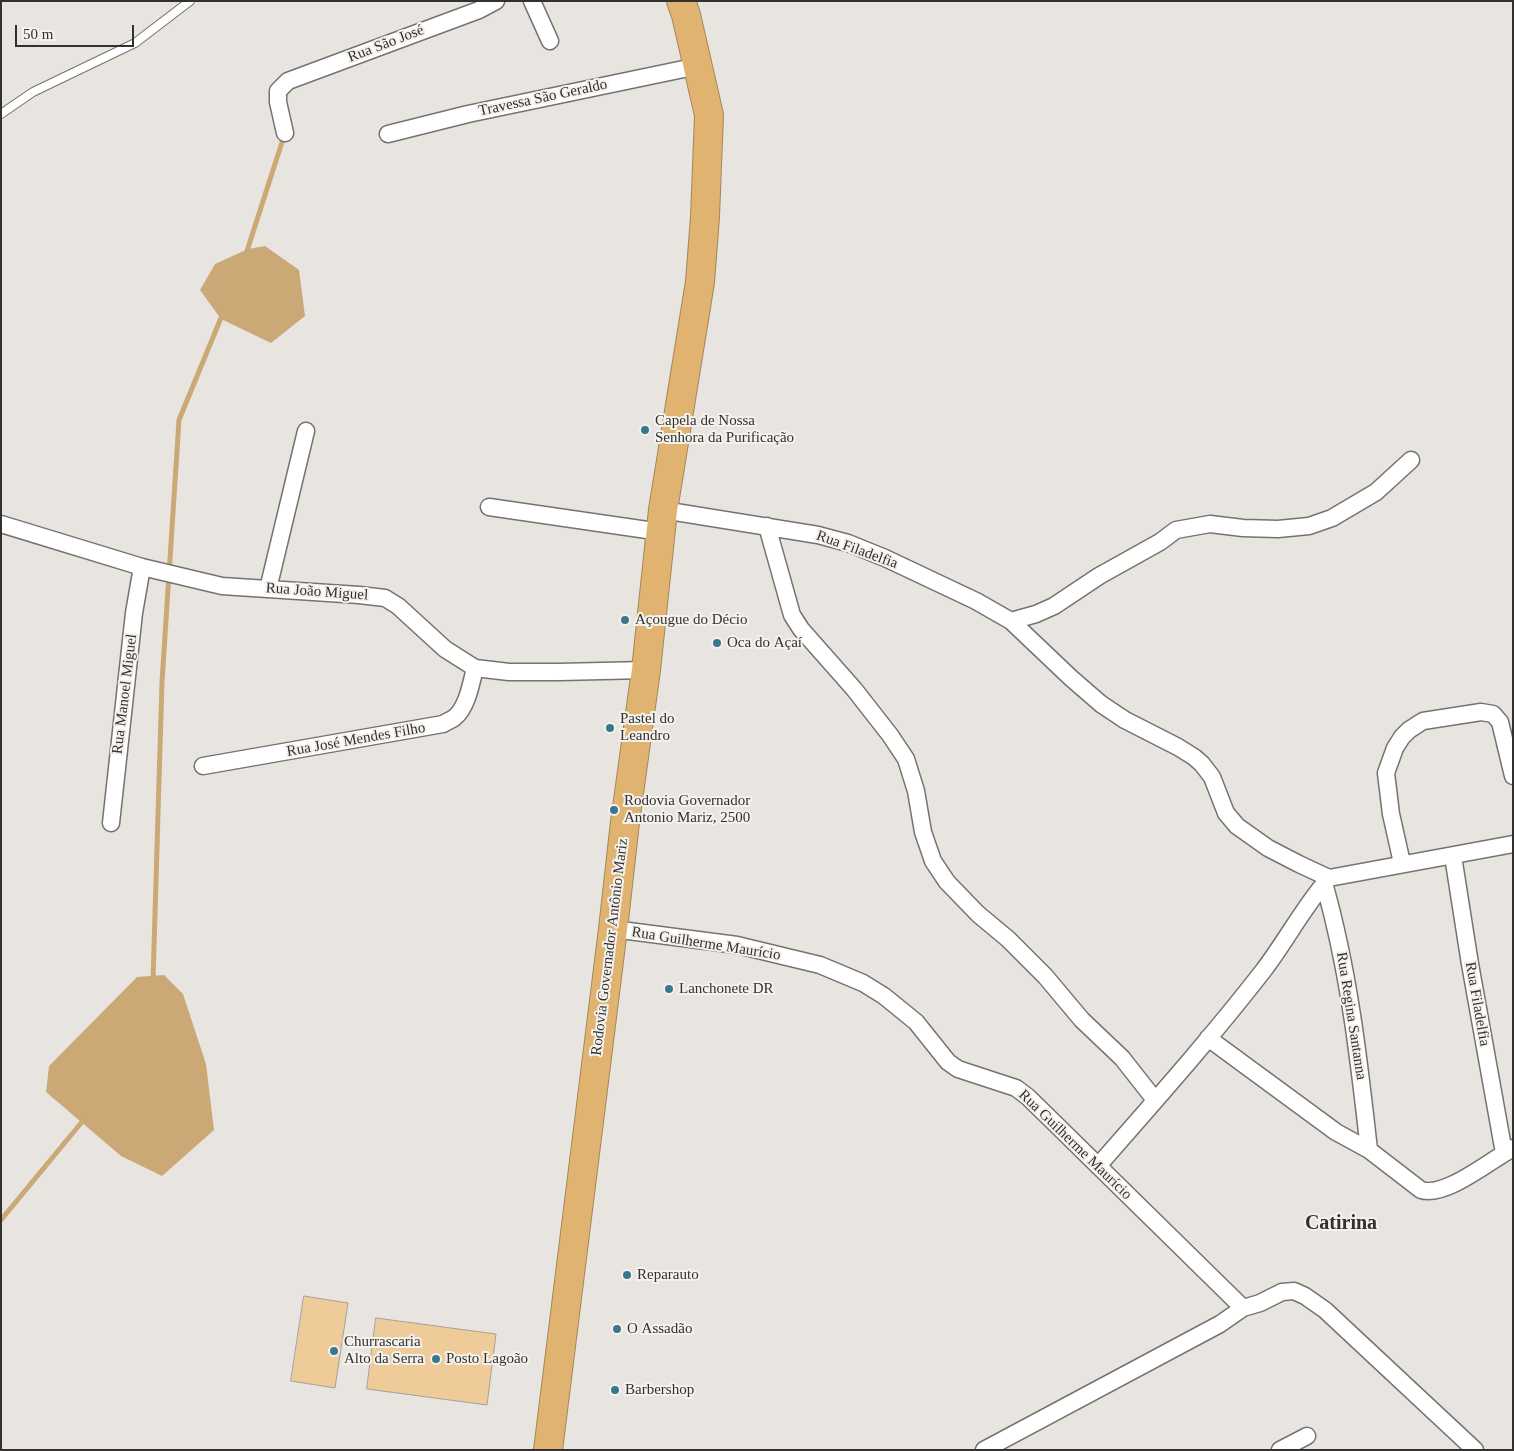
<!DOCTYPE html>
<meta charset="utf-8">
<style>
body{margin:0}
#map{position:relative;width:1514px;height:1451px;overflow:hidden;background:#e8e5e0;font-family:"Times New Roman",serif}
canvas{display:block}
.frame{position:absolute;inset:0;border:2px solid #32312f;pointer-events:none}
.scale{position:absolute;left:15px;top:25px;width:119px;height:22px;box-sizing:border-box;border:2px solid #32312f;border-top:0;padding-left:6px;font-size:15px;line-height:18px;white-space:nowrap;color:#32312f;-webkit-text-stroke:4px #f5f2ee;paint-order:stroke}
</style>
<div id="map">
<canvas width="1514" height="1451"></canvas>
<div class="frame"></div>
<div class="scale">50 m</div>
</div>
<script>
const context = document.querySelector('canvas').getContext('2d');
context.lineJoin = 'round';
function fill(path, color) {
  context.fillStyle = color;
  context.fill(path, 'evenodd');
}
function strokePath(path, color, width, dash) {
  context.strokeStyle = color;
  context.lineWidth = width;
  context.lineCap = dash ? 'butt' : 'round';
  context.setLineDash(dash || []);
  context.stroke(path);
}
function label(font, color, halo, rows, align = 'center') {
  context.font = font + ' "Times New Roman",serif';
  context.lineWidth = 4;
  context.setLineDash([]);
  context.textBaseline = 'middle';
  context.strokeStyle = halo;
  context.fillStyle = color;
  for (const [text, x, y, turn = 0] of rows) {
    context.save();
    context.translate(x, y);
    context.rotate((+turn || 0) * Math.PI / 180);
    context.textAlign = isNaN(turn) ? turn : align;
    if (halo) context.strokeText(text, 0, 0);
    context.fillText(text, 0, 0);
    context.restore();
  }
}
const water = new Path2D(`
 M 265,246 L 299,270 L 305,316 L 271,343 L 221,319 L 200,290 L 215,264 L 248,249 Z
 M 164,975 L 183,994 L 206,1064 L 214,1130 L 162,1176 L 121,1156 L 46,1092 L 49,1066 L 137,977 Z`);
const stream = new Path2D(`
 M 246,254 L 284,136
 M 153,980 L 162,682 L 179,420 L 223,313
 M 1,1220 L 86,1117`);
const building = new Path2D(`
 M 304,1296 L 348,1303 L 335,1388 L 291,1381 Z
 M 376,1318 L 496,1334 L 487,1405 L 367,1389 Z`);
const lane = new Path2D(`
 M 1,114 L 33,92 L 135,43 L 190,1`);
const street = new Path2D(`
 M 532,1 L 550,41
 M 285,133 L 278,102 L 278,91 L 288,81 L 479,10 L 496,1
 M 388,134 L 468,114 L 698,66
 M 489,507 L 661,532
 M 663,510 L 818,535 L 848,543 L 885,558 L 976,601 L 1011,621 L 1071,678 L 1101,704 L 1125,720 L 1178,747 L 1194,757 L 1202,764 L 1212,777 L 1226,813 L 1237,826 L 1268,848 L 1299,864 L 1329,878 L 1513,844
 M 1,524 L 142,567 L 222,586 L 359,595 L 385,598 L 398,606 L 445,649 L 475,668 L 509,672 L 559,672 L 646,670
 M 767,526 L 792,615 L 801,629 L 854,689 L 890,735 L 906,759 L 916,791 L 923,832 L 933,861 L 947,882 L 978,914 L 1008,939 L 1045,976 L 1082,1020 L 1122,1058 L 1155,1100
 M 268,589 L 306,431
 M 1011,621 L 1036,614 L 1054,606 L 1099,576 L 1160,542 L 1176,530 L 1210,524 L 1243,528 L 1278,529 L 1309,526 L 1332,518 L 1376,492 L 1411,460
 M 203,766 L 443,724 C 446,722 451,720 454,718 C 467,708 471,684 475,668
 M 111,823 L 134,613 L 142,567
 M 1453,856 L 1470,964 L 1504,1153
 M 1402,863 L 1391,814 L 1386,773 L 1395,748 L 1402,737 L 1409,730 L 1423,721 L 1481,712 L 1493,714 L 1500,722 L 1513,776
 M 1324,883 C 1349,971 1359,1060 1369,1150
 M 613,929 L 737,945 L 820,965 L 863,983 L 884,996 L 916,1022 L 948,1062 L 958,1069 L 1016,1088 L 1028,1097 L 1243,1308 L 1260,1303 L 1282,1292 L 1294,1291 L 1305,1296 L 1325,1310 L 1475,1450
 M 1208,1038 L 1336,1132 L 1369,1150 L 1421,1190 C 1445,1198 1491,1160 1513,1148
 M 1098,1166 C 1154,1102 1211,1038 1263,971 C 1286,941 1304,906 1329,878
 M 984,1450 L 1220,1324 L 1243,1308
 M 1280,1450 L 1307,1436`);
const highway = new Path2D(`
 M 548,1450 L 613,929 L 625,822 L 646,670 L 663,510 L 700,282 L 705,217 L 709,115 L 686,15 L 681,1`);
const markers = [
 [645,430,5,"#3b768f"],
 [625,620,5,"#3b768f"],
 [717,643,5,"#3b768f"],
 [610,728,5,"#3b768f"],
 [614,810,5,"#3b768f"],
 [669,989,5,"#3b768f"],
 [627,1275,5,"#3b768f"],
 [617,1329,5,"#3b768f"],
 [334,1351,5,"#3b768f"],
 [436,1359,5,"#3b768f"],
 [615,1390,5,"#3b768f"]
];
const streetNames = [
 ["Rua São José",386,44,-21],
 ["Travessa São Geraldo",543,98,-12],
 ["Rua Filadelfia",857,550,20],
 ["Rua João Miguel",317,592,4],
 ["Rua Manoel Miguel",125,694,-83],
 ["Rua José Mendes Filho",356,740,-10],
 ["Rua Guilherme Maurício",706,944,9],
 ["Rodovia Governador Antônio Mariz",610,947,-83],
 ["Rua Filadelfia",1477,1004,80],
 ["Rua Regina Santanna",1351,1016,81],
 ["Rua Guilherme Maurício",1075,1145,44]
];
const poiNames = [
 ["Capela de Nossa",655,421],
 ["Senhora da Purificação",655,438],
 ["Açougue do Décio",635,620],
 ["Oca do Açaí",727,643],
 ["Pastel do",620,719],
 ["Leandro",620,736],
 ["Rodovia Governador",624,801],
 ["Antonio Mariz, 2500",624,818],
 ["Lanchonete DR",679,989],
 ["Reparauto",637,1275],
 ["O Assadão",627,1329],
 ["Churrascaria",344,1342],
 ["Alto da Serra",344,1359],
 ["Posto Lagoão",446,1359],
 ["Barbershop",625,1390]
];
const districtNames = [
 ["Catirina",1341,1224]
];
fill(water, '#cba977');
strokePath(stream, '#cba977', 5);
fill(building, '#eecb98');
strokePath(building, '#a3a09c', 1);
strokePath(lane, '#75736f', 10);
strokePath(street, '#75736f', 19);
strokePath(highway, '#a38659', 30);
strokePath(lane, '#fff', 8);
strokePath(street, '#fff', 16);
strokePath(highway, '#e0b470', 28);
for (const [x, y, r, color] of markers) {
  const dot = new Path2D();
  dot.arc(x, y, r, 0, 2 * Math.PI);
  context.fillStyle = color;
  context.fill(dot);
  strokePath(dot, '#f5f2ee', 2);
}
label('15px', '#32312f', '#f5f2ee', streetNames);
label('15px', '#32312f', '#f5f2ee', poiNames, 'left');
label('bold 20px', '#32312f', '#f5f2ee', districtNames);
</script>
